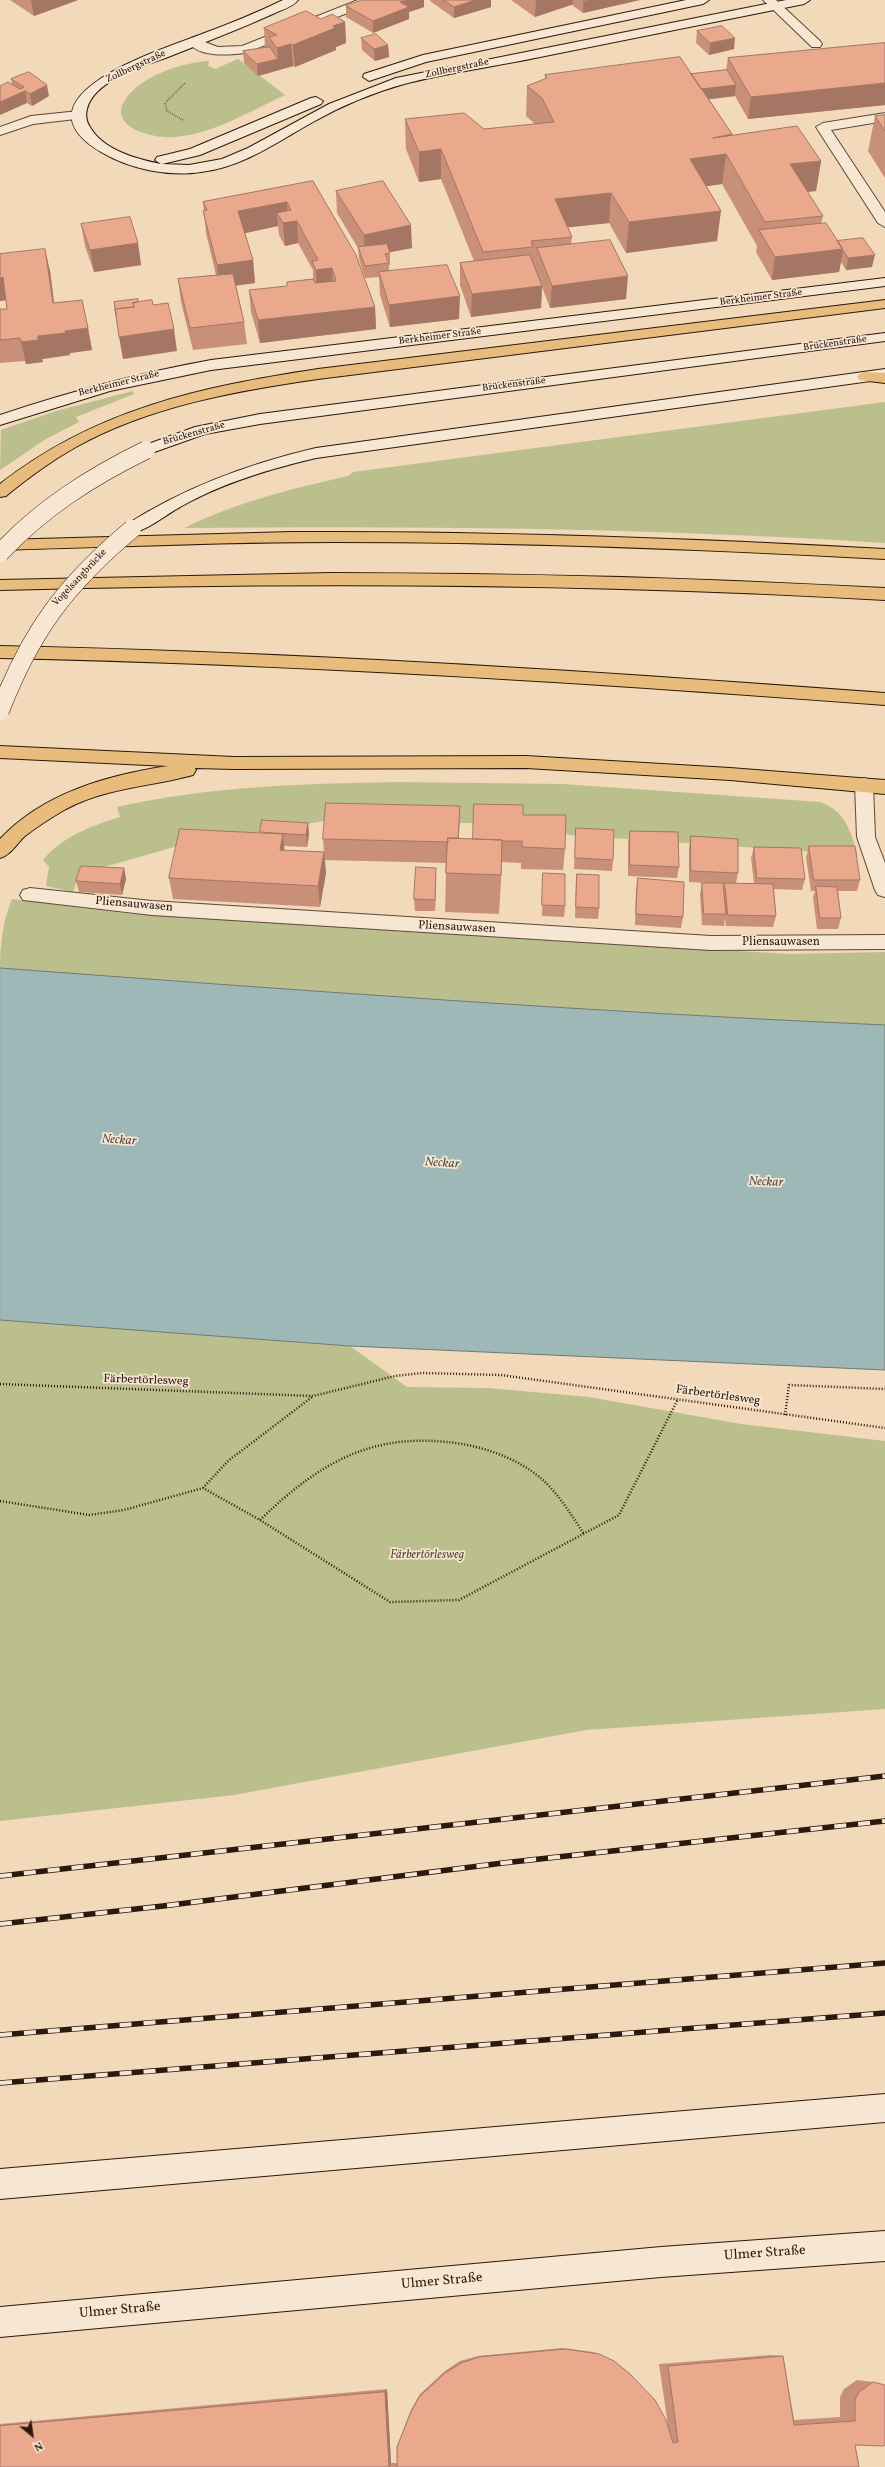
<!DOCTYPE html>
<meta charset="utf-8">
<style>
body{margin:0}
#map{position:relative;width:885px;height:2467px;overflow:hidden;background:#f1d9b9;font-family:Vollkorn,serif}
canvas{display:block}
.north{position:absolute;left:12px;top:2415px;width:40px;height:40px;-webkit-text-stroke:3px #f6e6d2;paint-order:stroke;rotate:151deg;font-size:11px;font-weight:700;line-height:16px;text-align:center;color:#2c180f}
.north::after{content:'';display:block;margin:auto;width:14px;height:18px;background:#2c180f;clip-path:polygon(50% 0,100% 100%,50% 72%,0 100%)}
</style>
<div id="map">
<canvas width="885" height="2467"></canvas>
<div class="north">N</div>
</div>
<script>
const context = document.querySelector('canvas').getContext('2d');
context.lineJoin = 'round';
function fill(path, color) {
  context.fillStyle = color;
  context.fill(path, 'evenodd');
}
function strokePath(path, color, width, dash) {
  context.strokeStyle = color;
  context.lineWidth = width;
  context.lineCap = dash ? 'butt' : 'round';
  context.setLineDash(dash || []);
  context.stroke(path);
}
function label(font, color, halo, rows, align = 'center') {
  context.font = font + ' Vollkorn,serif';
  context.lineWidth = 3.5;
  context.setLineDash([]);
  context.textBaseline = 'middle';
  context.strokeStyle = halo;
  context.fillStyle = color;
  for (const [text, x, y, turn = 0] of rows) {
    context.save();
    context.translate(x, y);
    context.rotate((+turn || 0) * Math.PI / 180);
    context.textAlign = isNaN(turn) ? turn : align;
    if (halo) context.strokeText(text, 0, 0);
    context.fillText(text, 0, 0);
    context.restore();
  }
}
const green = new Path2D(`
 M 238,59 L 285,95 C 250,111 212,135 174,137 C 155,139 107,128 125,100 C 140,76 183,62 209,61 L 208,66 L 215,69 Z
 M 133,391 L 134,394 L 76,417 L 79,422 L 46,439 L 0,470 L 1,430 L 56,411 Z
 M 885,402 L 885,543 C 651,528 418,526 184,528 C 241,501 287,490 348,476 L 353,472 Z
 M 396,782 L 563,784 L 820,802 C 846,811 850,831 858,855 L 570,835 L 536,824 L 324,821 L 185,844 L 79,874 L 73,892 L 46,886 L 49,867 L 43,860 C 63,836 91,826 120,817 L 117,807 C 211,786 300,784 396,782 Z
 M 12,899 L 132,914 L 435,933 L 790,954 L 885,952 L 885,1025 C 590,1012 295,990 0,968 C 0,944 3,921 12,899 Z
 M 0,1320 L 350,1346 L 407,1387 L 488,1388 L 589,1397 L 741,1424 L 885,1441 L 885,1709 L 586,1730 L 234,1795 L 0,1821 Z`);
const water = new Path2D(`
 M 0,968 C 295,990 590,1012 885,1025 L 885,1370 L 350,1346 L 0,1320 Z`);
const pathFar1 = new Path2D(`
 M 183,120 L 167,111 L 165,103 L 185,83`);
const path = new Path2D(`
 M 0,1384 L 313,1396 L 395,1376 L 422,1373 L 501,1375 L 885,1428
 M 785,1415 L 789,1385 L 885,1389
 M 203,1488 L 228,1461 L 312,1397
 M 0,1501 L 89,1515 L 124,1510 L 203,1488 L 260,1520 L 390,1602 L 459,1600 L 619,1515 L 678,1399
 M 260,1520 C 321,1461 375,1430 462,1444 C 491,1449 522,1461 544,1481 C 560,1496 572,1516 584,1534`);
const lane = new Path2D(`
 M 763,0 L 776,0 L 820,41 L 822,44 L 820,47 L 812,47 Z
 M 885,113 L 885,121 L 831,130 L 885,212 L 885,227 L 878,223 L 816,127 L 823,123 Z
 M 864,778 L 871,780 L 873,785 L 875,837 L 885,863 L 885,897 L 878,895 L 875,890 L 857,837 L 855,785 L 857,780 Z
 M 30,888 L 152,901 L 711,936 L 885,935 L 885,949 L 711,950 L 152,915 L 23,900 L 20,895 L 23,890 Z`);
const street = new Path2D(`
 M 358,0 L 375,0 L 373,3 L 245,53 C 229,55 199,58 188,42 L 194,38 L 218,47 L 242,46 Z
 M 79,111 L 84,112 L 86,115 L 84,118 L 33,124 L 0,135 L 0,127 L 31,116 Z`);
const secondary = new Path2D(`
 M 283,0 L 298,0 C 294,6 282,10 275,13 C 240,29 203,43 168,57 C 144,66 116,73 97,92 C 88,101 82,115 90,127 C 103,150 136,159 161,164 L 155,160 L 157,157 L 190,149 L 311,98 L 316,97 L 323,101 L 321,104 L 200,155 L 162,164 L 189,165 L 222,159 L 248,148 L 329,104 L 396,78 L 786,0 L 810,0 L 804,4 C 714,22 625,40 535,58 C 492,67 446,73 404,84 C 372,93 341,106 313,122 C 277,142 243,167 201,172 C 168,177 129,169 101,152 C 8,96 164,49 202,34 C 229,24 256,13 283,0 Z
 M 686,0 L 709,0 L 703,4 L 426,62 L 369,81 L 363,77 L 364,74 L 423,55 Z
 M 885,278 L 885,286 L 211,370 L 110,391 L 0,425 L 0,415 C 69,392 139,373 211,360 Z
 M 885,333 L 885,341 L 260,424 L 205,434 L 146,455 L 138,450 L 140,447 L 195,427 L 260,414 Z
 M 885,369 L 885,379 L 316,458 C 269,469 222,483 180,507 C 167,514 140,536 126,533 L 124,529 L 126,525 C 185,487 248,464 316,448 Z
 M 885,2094 L 885,2122 L 0,2199 L 0,2169 Z
 M 885,2231 L 885,2261 L 661,2277 L 0,2337 L 0,2307 L 661,2247 Z`);
const highway = new Path2D(`
 M 885,300 L 885,308 L 318,379 C 235,391 150,406 76,447 C 51,461 28,478 6,496 L 0,497 L 0,484 C 96,409 200,387 318,369 Z
 M 865,372 L 885,373 L 885,383 L 860,380 L 857,377 L 860,374 Z
 M 292,532 C 490,531 687,538 885,549 L 885,559 C 701,549 518,542 334,542 C 222,542 111,547 0,550 L 0,540 Z
 M 332,573 C 517,573 701,578 885,588 L 885,600 C 590,583 295,582 0,590 L 0,580 Z
 M 0,646 C 296,652 590,671 885,693 L 885,705 C 590,683 296,664 0,658 Z
 M 0,746 L 234,757 L 526,756 L 730,768 L 885,780 L 885,794 L 730,780 L 526,768 L 234,769 L 195,768 L 196,770 L 193,775 C 150,787 108,787 66,809 C 52,817 38,826 25,836 C 16,844 11,855 0,858 L 0,839 C 43,793 108,775 168,766 L 0,758 Z`);
const rail = new Path2D(`
 M 0,1876 L 885,1776
 M 0,1924 L 163,1906 L 503,1863 L 885,1821
 M 0,2035 L 885,1963
 M 0,2083 L 885,2013`);
const secondaryBridge = new Path2D(`
 M 0,553 C 42,508 91,477 146,450
 M 0,711 C 31,631 66,584 132,529`);
const wall = new Path2D(`
 M 10,0 L 78,0 L 34,16 Z
 M 430,0 L 491,0 L 491,7 L 454,18 L 430,1 Z
 M 511,0 L 640,0 L 583,13 L 572,5 L 535,17 Z
 M 346,6 L 424,7 L 409,12 L 409,19 L 373,33 L 346,17 Z
 M 321,19 L 345,22 L 346,43 L 336,47 L 336,50 L 295,67 L 293,66 L 258,76 L 244,63 L 243,51 L 265,48 L 264,28 Z
 M 697,31 L 734,49 L 709,55 L 696,43 Z
 M 361,38 L 388,45 L 389,57 L 375,61 L 362,50 Z
 M 885,43 L 885,105 L 748,119 L 735,96 L 709,99 L 732,134 L 732,135 L 821,161 L 816,191 L 807,192 L 823,216 L 821,224 L 837,241 L 872,267 L 846,270 L 841,262 L 839,272 L 772,280 L 756,252 L 757,246 L 722,184 L 707,186 L 717,241 L 626,253 L 609,223 L 568,227 L 572,237 L 571,244 L 626,299 L 550,308 L 542,287 L 541,308 L 471,317 L 460,285 L 460,263 L 474,261 L 441,179 L 419,182 L 406,149 L 405,119 L 484,129 L 535,124 L 526,116 L 527,86 L 545,79 L 545,75 L 691,74 L 726,70 L 728,58 Z
 M 11,79 L 49,96 L 32,106 L 27,103 L 12,84 Z
 M 885,115 L 885,178 L 868,151 L 875,116 Z
 M 313,181 L 375,307 L 376,329 L 260,343 L 251,312 L 249,290 L 287,286 L 287,282 L 313,279 L 313,270 L 298,243 L 285,246 L 279,235 L 278,226 L 245,233 L 253,260 L 255,283 L 236,285 L 244,322 L 247,344 L 193,350 L 181,302 L 178,279 L 216,275 L 206,233 L 203,202 Z
 M 336,191 L 412,248 L 390,252 L 390,265 L 389,265 L 389,271 L 459,319 L 390,327 L 380,295 L 379,277 L 365,278 L 359,259 L 358,248 L 337,213 Z
 M 81,224 L 138,243 L 141,265 L 94,272 L 85,246 Z
 M 0,254 L 50,271 L 54,303 L 88,328 L 92,350 L 70,353 L 70,355 L 42,359 L 43,362 L 26,364 L 25,361 L 0,363 L 0,309 L 7,309 L 6,300 L 0,301 Z
 M 460,806 L 459,838 L 473,839 L 523,815 L 565,849 L 563,870 L 521,869 L 521,863 L 502,862 L 499,914 L 445,912 L 446,873 L 446,863 L 325,860 L 326,873 L 320,907 L 173,899 L 169,878 L 308,823 L 309,834 L 307,847 L 284,846 L 284,850 L 324,852 L 323,839 Z
 M 576,828 L 613,860 L 612,871 L 574,869 Z
 M 630,831 L 679,867 L 677,878 L 628,876 L 628,842 Z
 M 691,836 L 738,873 L 736,883 L 754,883 L 751,858 L 754,847 L 805,879 L 802,890 L 774,889 L 776,916 L 773,927 L 726,926 L 725,918 L 724,926 L 702,925 L 700,894 L 702,883 L 707,883 L 689,882 L 689,847 ZM 723,884 L 725,884 L 724,890 Z
 M 809,846 L 860,880 L 857,891 L 838,891 L 841,918 L 838,929 L 817,929 L 813,897 L 815,891 L 811,891 L 806,858 Z
 M 124,868 L 126,879 L 122,895 L 79,892 L 76,881 Z
 M 436,868 L 435,911 L 415,911 L 414,899 Z
 M 543,873 L 565,906 L 564,917 L 542,916 Z
 M 577,874 L 599,908 L 598,919 L 575,918 L 576,885 Z
 M 638,878 L 683,917 L 681,928 L 635,925 L 636,890 Z
 M 562,2348 L 593,2352 L 599,2354 L 668,2426 L 659,2364 L 771,2355 L 783,2356 L 794,2420 L 840,2417 L 840,2397 L 844,2389 L 857,2380 L 873,2382 L 855,2445 L 859,2467 L 0,2467 L 0,2424 L 387,2389 L 391,2463 L 397,2463 L 397,2447 L 411,2410 L 420,2394 L 445,2371 L 460,2361 L 478,2356 Z`);
const shadedWall = new Path2D(`
 M 31,0 L 78,0 L 34,16 Z
 M 409,0 L 424,0 L 424,7 L 409,12 L 409,19 L 373,33 L 373,21 L 400,2 Z
 M 476,0 L 491,0 L 491,7 L 454,18 L 454,7 Z
 M 536,0 L 573,0 L 573,4 L 535,17 Z
 M 589,0 L 640,0 L 583,13 L 583,1 Z
 M 345,22 L 346,43 L 336,47 L 336,50 L 295,67 L 293,45 L 333,26 Z
 M 735,38 L 734,49 L 709,55 L 710,43 Z
 M 291,44 L 293,66 L 258,76 L 257,64 L 278,59 L 277,48 Z
 M 388,45 L 389,57 L 375,61 L 374,49 Z
 M 885,83 L 885,105 L 748,119 L 751,97 Z
 M 47,85 L 49,96 L 32,106 L 30,94 Z
 M 736,85 L 735,96 L 687,102 L 688,90 Z
 M 25,91 L 27,103 L 0,115 L 0,102 Z
 M 732,134 L 729,160 L 726,154 L 722,184 L 686,189 L 690,159 L 713,138 Z
 M 441,149 L 441,179 L 419,182 L 419,152 Z
 M 821,161 L 816,191 L 785,194 L 790,164 Z
 M 611,193 L 609,223 L 553,229 L 555,199 Z
 M 287,202 L 288,222 L 297,221 L 298,243 L 285,246 L 283,223 L 277,213 L 278,226 L 241,234 L 238,211 Z
 M 721,211 L 717,241 L 626,253 L 629,222 Z
 M 411,225 L 412,248 L 364,257 L 364,235 Z
 M 138,243 L 141,265 L 94,272 L 90,250 Z
 M 45,249 L 50,271 L 57,326 L 53,303 Z
 M 843,249 L 839,272 L 772,280 L 775,257 Z
 M 875,255 L 872,267 L 846,270 L 848,258 Z
 M 253,260 L 255,283 L 219,288 L 217,265 Z
 M 332,268 L 333,291 L 317,293 L 316,270 Z
 M 628,276 L 626,299 L 550,308 L 552,286 Z
 M 3,277 L 8,300 L 0,301 L 0,278 Z
 M 542,286 L 541,308 L 471,317 L 472,294 Z
 M 460,296 L 459,319 L 390,327 L 389,305 Z
 M 375,307 L 376,329 L 260,343 L 258,320 Z
 M 88,328 L 92,350 L 70,353 L 70,355 L 42,359 L 43,362 L 26,364 L 21,342 L 38,336 L 65,331 Z
 M 174,329 L 177,351 L 123,359 L 119,337 Z
 M 460,806 L 459,828 L 458,863 L 458,842 Z
 M 308,823 L 309,834 L 307,847 L 306,835 Z
 M 283,834 L 285,855 L 280,850 Z
 M 324,852 L 326,873 L 320,907 L 318,886 Z
 M 124,868 L 126,879 L 122,895 L 120,884 Z
 M 436,868 L 436,879 L 435,911 L 435,900 Z
 M 387,2389 L 391,2463 L 390,2467 L 389,2467 L 385,2392 Z`);
const building = new Path2D(`
 M 362,0 L 409,0 L 400,2 L 409,7 L 373,21 L 346,6 Z
 M 444,0 L 476,0 L 454,7 Z
 M 306,11 L 321,19 L 332,14 L 345,22 L 333,26 L 335,28 L 293,45 L 291,44 L 277,48 L 269,37 L 277,35 L 264,28 Z
 M 722,26 L 735,38 L 710,43 L 697,31 Z
 M 376,34 L 388,45 L 374,49 L 361,38 Z
 M 885,43 L 885,83 L 751,97 L 728,58 Z
 M 270,47 L 278,59 L 257,64 L 243,51 Z
 M 680,57 L 732,134 L 713,138 L 797,126 L 821,161 L 790,164 L 823,216 L 765,222 L 726,154 L 690,159 L 721,211 L 629,222 L 611,193 L 555,199 L 572,237 L 531,241 L 533,247 L 483,252 L 441,149 L 419,152 L 405,119 L 464,113 L 484,129 L 554,122 L 542,98 L 527,86 L 547,78 L 545,75 Z
 M 727,70 L 736,85 L 701,89 L 691,74 Z
 M 29,72 L 47,85 L 30,94 L 25,91 L 0,102 L 0,86 L 8,82 L 20,89 L 24,87 L 11,79 Z
 M 885,115 L 885,131 L 875,116 Z
 M 313,181 L 356,255 L 375,307 L 258,320 L 249,290 L 287,286 L 287,282 L 313,279 L 315,283 L 336,281 L 332,268 L 316,270 L 312,261 L 318,260 L 297,221 L 283,223 L 277,213 L 291,210 L 287,202 L 238,211 L 253,260 L 217,265 L 203,211 L 207,210 L 203,202 Z
 M 383,181 L 411,225 L 364,235 L 336,191 Z
 M 130,217 L 138,243 L 90,250 L 81,224 Z
 M 826,223 L 843,249 L 775,257 L 759,230 Z
 M 863,238 L 875,255 L 848,258 L 837,241 Z
 M 610,240 L 628,276 L 552,286 L 537,248 Z
 M 387,244 L 390,253 L 385,254 L 389,263 L 365,266 L 358,247 Z
 M 45,249 L 53,303 L 82,300 L 88,328 L 65,331 L 66,333 L 38,336 L 38,340 L 21,342 L 20,338 L 0,340 L 0,309 L 7,309 L 3,277 L 0,278 L 0,254 Z
 M 530,255 L 542,286 L 472,294 L 460,263 Z
 M 447,265 L 460,296 L 389,305 L 379,272 Z
 M 233,274 L 244,322 L 190,328 L 178,279 Z
 M 138,299 L 138,302 L 133,303 L 134,307 L 115,309 L 116,315 L 114,302 Z
 M 152,300 L 153,305 L 168,303 L 174,329 L 119,337 L 115,309 L 134,307 L 133,303 Z
 M 326,803 L 460,806 L 458,838 L 448,838 L 448,842 L 323,839 Z
 M 474,804 L 523,805 L 523,815 L 566,815 L 565,849 L 522,847 L 522,841 L 502,841 L 502,840 L 473,839 Z
 M 262,820 L 308,823 L 306,835 L 260,832 Z
 M 576,828 L 614,830 L 613,860 L 575,858 Z
 M 180,829 L 283,834 L 280,850 L 324,852 L 318,886 L 169,878 Z
 M 630,831 L 678,832 L 679,867 L 630,865 Z
 M 691,836 L 738,839 L 738,873 L 691,871 Z
 M 448,838 L 502,840 L 501,875 L 446,873 Z
 M 809,846 L 855,846 L 860,880 L 814,880 Z
 M 754,847 L 801,848 L 805,879 L 757,878 Z
 M 81,866 L 124,868 L 120,884 L 76,881 Z
 M 416,867 L 436,868 L 435,900 L 414,899 Z
 M 543,873 L 565,874 L 565,906 L 542,905 Z
 M 577,874 L 599,875 L 599,908 L 576,907 Z
 M 638,878 L 684,882 L 683,917 L 636,914 Z
 M 702,883 L 723,883 L 726,914 L 704,914 Z
 M 725,883 L 773,884 L 776,916 L 728,915 Z
 M 816,886 L 837,887 L 841,918 L 820,918 Z
 M 566,2349 L 599,2354 L 614,2361 L 629,2373 L 655,2400 L 666,2420 L 673,2443 L 678,2442 L 668,2366 L 783,2356 L 794,2425 L 855,2421 L 855,2400 L 859,2392 L 873,2382 L 885,2385 L 885,2445 L 883,2446 L 855,2445 L 859,2467 L 397,2467 L 397,2447 L 410,2414 L 419,2397 L 445,2373 L 461,2363 L 479,2357 Z
 M 385,2392 L 389,2467 L 0,2467 L 0,2426 Z`);
const farStreetnames = [
 ["Zollbergstraße",136,67,-25],
 ["Zollbergstraße",457,69,-12],
 ["Berkheimer Straße",761,298,-7],
 ["Berkheimer Straße",440,337,-7],
 ["Brückenstraße",835,344,-8],
 ["Berkheimer Straße",119,384,-14],
 ["Brückenstraße",514,385,-7],
 ["Brückenstraße",194,434,-16],
 ["Vogelsangbrücke",80,578,-47]
];
const streetNames = [
 ["Pliensauwasen",134,905,5],
 ["Pliensauwasen",457,928,3],
 ["Pliensauwasen",781,943],
 ["Färbertörlesweg",146,1381,2],
 ["Färbertörlesweg",718,1396,8]
];
const parkNames = [
 ["Färbertörlesweg",427,1556]
];
const waterNames = [
 ["Neckar",119,1141,4],
 ["Neckar",442,1164,4],
 ["Neckar",766,1183,2]
];
const nearStreetnames = [
 ["Ulmer Straße",765,2254,-4],
 ["Ulmer Straße",442,2282,-5],
 ["Ulmer Straße",120,2311,-5]
];
fill(green, '#bbbf8e');
fill(water, '#9eb8b8');
strokePath(water, '#707874', 1);
strokePath(lane, '#5d483a', 2);
strokePath(street, '#5d483a', 2);
strokePath(secondary, '#2c180f', 2);
strokePath(highway, '#2c180f', 2);
strokePath(pathFar1, '#2c180f', 1.5, [0.5, 1.5]);
strokePath(path, '#2c180f', 2.5, [1, 2]);
fill(lane, '#f6e6d2');
fill(street, '#f6e6d2');
fill(secondary, '#f6e6d2');
fill(highway, '#e8bc7c');
strokePath(rail, '#2c180f', 5.5);
strokePath(rail, '#f6e6d2', 4, [12]);
strokePath(secondaryBridge, '#2c180f', 19, []);
strokePath(secondaryBridge, '#f6e6d2', 18);
fill(wall, '#c99079');
fill(shadedWall, '#a47663');
fill(building, '#eaa88d');
strokePath(building, '#a47663', 1);
label('10px', '#2c180f', '#f6e6d2', farStreetnames);
label('12px', '#2c180f', '#f6e6d2', streetNames);
label('italic 12px', '#574a35', '#f6e6d2', parkNames);
label('italic 13px', '#54504a', '#f6e6d2', waterNames);
label('14px', '#2c180f', '#f6e6d2', nearStreetnames);
</script>
